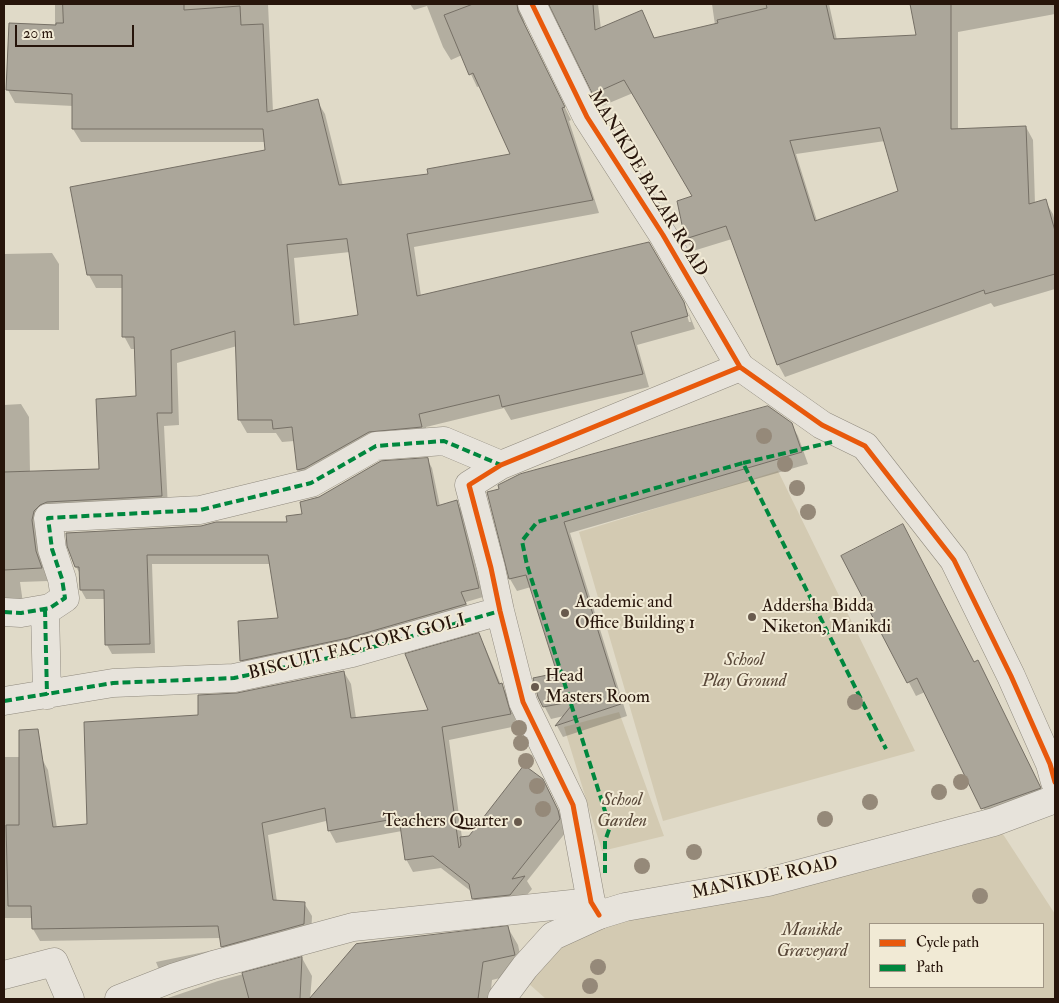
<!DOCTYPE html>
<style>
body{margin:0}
#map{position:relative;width:1059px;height:1003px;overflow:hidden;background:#e0dac8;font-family:"IM FELL Double Pica",serif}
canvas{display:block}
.frame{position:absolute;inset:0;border:5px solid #27150b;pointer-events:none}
.legend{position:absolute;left:869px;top:923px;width:175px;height:65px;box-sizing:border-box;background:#f1ead5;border:1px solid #a09584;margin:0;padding:6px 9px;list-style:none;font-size:15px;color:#27150b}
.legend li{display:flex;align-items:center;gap:10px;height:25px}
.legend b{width:25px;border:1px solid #a09584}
.scale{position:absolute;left:15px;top:25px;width:119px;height:22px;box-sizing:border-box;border:2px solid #27150b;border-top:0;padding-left:6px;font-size:15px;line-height:18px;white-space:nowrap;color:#27150b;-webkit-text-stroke:4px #f1ead5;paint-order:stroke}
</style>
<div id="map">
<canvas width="1059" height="1003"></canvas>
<div class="frame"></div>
<ul class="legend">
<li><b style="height:6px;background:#e8590c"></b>Cycle path</li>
<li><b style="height:6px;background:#00873e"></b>Path</li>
</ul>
<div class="scale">20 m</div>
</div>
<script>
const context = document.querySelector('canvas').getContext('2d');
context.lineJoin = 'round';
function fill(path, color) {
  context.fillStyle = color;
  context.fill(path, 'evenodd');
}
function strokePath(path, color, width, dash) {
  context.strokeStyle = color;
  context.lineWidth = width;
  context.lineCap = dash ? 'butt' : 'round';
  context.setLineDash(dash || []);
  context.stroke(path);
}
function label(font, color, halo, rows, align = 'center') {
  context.font = font + ' "IM FELL Double Pica",serif';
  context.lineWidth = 4;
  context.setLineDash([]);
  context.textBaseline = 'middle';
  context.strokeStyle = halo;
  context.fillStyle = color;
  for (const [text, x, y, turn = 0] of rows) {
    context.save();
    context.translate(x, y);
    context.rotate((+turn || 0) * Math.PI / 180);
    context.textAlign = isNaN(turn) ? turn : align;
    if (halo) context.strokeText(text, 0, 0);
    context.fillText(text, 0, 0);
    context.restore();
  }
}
const green = new Path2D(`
 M 778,471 L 915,751 L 663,821 L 579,532 Z
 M 619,712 L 664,836 L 602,851 L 564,727 Z
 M 997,825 L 1055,914 L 1055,999 L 546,999 L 519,975 L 522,955 L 530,940 L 551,931 ZM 870,924 L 1043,924 L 1043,987 L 870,987 Z`);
const shadow = new Path2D(`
 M 55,4 L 268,4 L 273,112 L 317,101 L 325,114 L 343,186 L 430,175 L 511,155 L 480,86 L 477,87 L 462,55 L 451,60 L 443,47 L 427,6 L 414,10 L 410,4 L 532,4 L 523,17 L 525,25 L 571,120 L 569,121 L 599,213 L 414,247 L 421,296 L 683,302 L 689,322 L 691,322 L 688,311 L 695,329 L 637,345 L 649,387 L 511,420 L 504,408 L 426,427 L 428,440 L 305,483 L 298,470 L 294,441 L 282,442 L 276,433 L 247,433 L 239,419 L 237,346 L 177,363 L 179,425 L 164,426 L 168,509 L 55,515 L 48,581 L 20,582 L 24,610 L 4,612 L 4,405 L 21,404 L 29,417 L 30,473 L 101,470 L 137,398 L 136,349 L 131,349 L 124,336 L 124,288 L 96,288 L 89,275 L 266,151 L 265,142 L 81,142 L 73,129 L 73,106 L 15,103 L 8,90 L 55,26 ZM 350,252 L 360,316 L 300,325 L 294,258 Z
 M 549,4 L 598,4 L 601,29 L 641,11 L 655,39 L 715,25 L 712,4 L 829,4 L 837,40 L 917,36 L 911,4 L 1055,4 L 1055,14 L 958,32 L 958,130 L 1026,127 L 1033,140 L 1035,204 L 1045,201 L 1053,214 L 1055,222 L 1055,289 L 994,307 L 991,303 L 785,377 L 778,364 L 732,239 L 693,251 L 686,238 L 694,197 L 633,93 L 602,106 L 552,7 ZM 885,141 L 899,192 L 817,221 L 796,154 Z
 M 52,253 L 59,264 L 59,330 L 4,330 L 4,254 Z
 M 791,424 L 798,436 L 808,464 L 570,533 L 627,716 L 563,737 L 557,726 L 564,716 L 551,719 L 539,696 L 559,674 L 531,587 L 517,591 L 510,579 L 489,493 Z
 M 427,459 L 432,468 L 440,506 L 456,502 L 462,511 L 483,597 L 466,602 L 471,614 L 246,670 L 241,660 L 280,619 L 270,564 L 152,564 L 155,653 L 112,654 L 107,645 L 105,599 L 86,599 L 81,590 L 81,575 L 76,567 L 289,523 L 303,515 L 319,498 Z
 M 843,556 L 974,663 L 978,661 L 1048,802 L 991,823 L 925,692 L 916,696 Z
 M 478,635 L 485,647 L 501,685 L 509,697 L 517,726 L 449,740 L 462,838 L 469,837 L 550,793 L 565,824 L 566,832 L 527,881 L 532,889 L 517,907 L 480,911 L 473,898 L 472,892 L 441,868 L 413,872 L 406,859 L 402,831 L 336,843 L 329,830 L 326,821 L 268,835 L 277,902 L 304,903 L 312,916 L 311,937 L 229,959 L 222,946 L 221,938 L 40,941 L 33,929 L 33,918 L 4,918 L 4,757 L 41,757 L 48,770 L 57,828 L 88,825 L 200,717 L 237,695 L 344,672 L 351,684 L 356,718 L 429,711 Z
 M 508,928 L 518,945 L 524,972 L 492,980 L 490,999 L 311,999 L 356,945 Z
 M 214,950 L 220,960 L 164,979 L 158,967 L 156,962 Z
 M 302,958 L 312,976 L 310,999 L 165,999 L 218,981 Z`);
const building = new Path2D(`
 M 63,4 L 184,4 L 184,10 L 240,6 L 241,25 L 263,24 L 267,112 L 318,99 L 339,185 L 428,174 L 427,169 L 510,154 L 473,73 L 469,75 L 444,15 L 473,4 L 517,4 L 518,11 L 565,107 L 562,108 L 593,200 L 407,234 L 417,296 L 649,242 L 684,302 L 688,316 L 631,332 L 643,374 L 502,407 L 499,395 L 419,414 L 422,427 L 369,432 L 305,468 L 297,470 L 292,427 L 273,429 L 272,420 L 238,420 L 235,331 L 171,350 L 172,413 L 157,413 L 162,496 L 47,502 L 40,505 L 34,511 L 32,520 L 36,551 L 42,568 L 4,570 L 4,472 L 99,469 L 96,399 L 136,396 L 134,337 L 122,337 L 122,275 L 87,275 L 70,187 L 265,150 L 263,129 L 72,129 L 72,94 L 6,90 L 9,23 L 56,25 L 56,23 L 63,23 ZM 347,239 L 358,315 L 294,325 L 287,245 Z
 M 549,4 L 593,4 L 595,30 L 642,10 L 654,38 L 718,23 L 717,20 L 767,8 L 766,4 L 826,4 L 834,39 L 916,35 L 910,4 L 951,4 L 951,129 L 1026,126 L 1029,204 L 1046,199 L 1055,231 L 1055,274 L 985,294 L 984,290 L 777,365 L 726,226 L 685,239 L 677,201 L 692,196 L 624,80 L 593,94 ZM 880,128 L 898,191 L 815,221 L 790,141 Z
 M 768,406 L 792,423 L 802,452 L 564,522 L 621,704 L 555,726 L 575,701 L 543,707 L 538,697 L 533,678 L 557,673 L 526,575 L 509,579 L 487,492 L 499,489 L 498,485 L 520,474 Z
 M 428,458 L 437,506 L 457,500 L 479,588 L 461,592 L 466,604 L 348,638 L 240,661 L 238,621 L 278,618 L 268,555 L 147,555 L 150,644 L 105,645 L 104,590 L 80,590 L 79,567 L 75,567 L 67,546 L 66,533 L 201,526 L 216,522 L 287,522 L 286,516 L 302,514 L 300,502 L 319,497 L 381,461 Z
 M 903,524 L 974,662 L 978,660 L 1041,788 L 981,809 L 917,678 L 907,683 L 841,556 Z
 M 479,633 L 499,684 L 502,683 L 511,714 L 442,727 L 459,848 L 461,845 L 460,837 L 469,836 L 524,765 L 543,779 L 558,810 L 560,819 L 512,879 L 525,876 L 510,895 L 472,899 L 469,884 L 433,856 L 405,860 L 399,818 L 328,831 L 325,808 L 262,823 L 273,900 L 305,902 L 304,924 L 221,947 L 218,926 L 32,929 L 31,906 L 8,906 L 6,825 L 19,825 L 19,730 L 38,729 L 53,827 L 87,824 L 84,722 L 198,715 L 198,695 L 237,693 L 344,671 L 351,718 L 428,710 L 405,654 Z
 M 508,926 L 515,955 L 483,962 L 478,999 L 309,999 L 356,944 Z
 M 302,957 L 300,999 L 249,999 L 242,973 Z`);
const minor = new Path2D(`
 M 45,609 L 47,695
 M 4,612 L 21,613 L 50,608 L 65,598 L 62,579 L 52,549 L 48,518 L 200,510 L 311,483 L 376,446 L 444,441 L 501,465
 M 4,701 L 113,683 L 234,678 L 352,653 L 500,611
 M 599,915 L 591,902 L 573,805 L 523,702 L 500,611 L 491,568 L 469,485 L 501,465 L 740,367
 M 4,975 L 54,962 L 70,999
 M 119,999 L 175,977 L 213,965 L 353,927 L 591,902`);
const tertiary = new Path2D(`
 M 532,4 L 587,117 L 663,235 L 740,367 L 822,425 L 865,446 L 954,560 L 1011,676 L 1050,764 L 1055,782
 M 505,999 L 502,998 L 525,967 L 553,936 L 599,915 L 625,907 L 768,882 L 994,822 L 1055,799`);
const quiet = new Path2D(`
 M 743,463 L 832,442
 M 45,609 L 47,695
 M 4,612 L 21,613 L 50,608 L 65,598 L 62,579 L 52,549 L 48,518 L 200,510 L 311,483 L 376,446 L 444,441 L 501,465
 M 4,701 L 113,683 L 234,678 L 352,653 L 500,611
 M 605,873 L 605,841 L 610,827 L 527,565 L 522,541 L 537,522 L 743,463 L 886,749`);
const cycleway = new Path2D(`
 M 532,4 L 587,117 L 663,235 L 740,367 L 822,425 L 865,446 L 954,560 L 1011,676 L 1050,764 L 1055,782
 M 599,915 L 591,902 L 573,805 L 523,702 L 500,611 L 491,568 L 469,485 L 501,465 L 740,367`);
const trees = [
 [764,436],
 [785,464],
 [797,488],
 [808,512],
 [855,702],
 [519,728],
 [521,743],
 [526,761],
 [961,782],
 [537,786],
 [939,792],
 [870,802],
 [543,809],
 [825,819],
 [694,852],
 [642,866],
 [980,896],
 [598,967],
 [590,986]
];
const markers = [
 [565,613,5,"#685a4d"],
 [752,617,5,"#685a4d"],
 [535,687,5,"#685a4d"],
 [518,822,5,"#685a4d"]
];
const streetNames = [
 ["MANIKDE BAZAR ROAD",647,184,59],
 ["BISCUIT FACTORY GOLI",357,648,-14],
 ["MANIKDE ROAD",765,879,-12]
];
const poiNames = [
 ["Academic and",575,603],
 ["Office Building 1",575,624],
 ["Addersha Bidda",762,607],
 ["Niketon, Manikdi",762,628],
 ["Head",545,677],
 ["Masters Room",545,698],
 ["Teachers Quarter",508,822,"right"]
];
const parkNames = [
 ["School",744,661],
 ["Play Ground",744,682],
 ["School",622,801],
 ["Garden",622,822],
 ["Manikde",812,931],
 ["Graveyard",812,952]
];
fill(green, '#d3cab2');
fill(shadow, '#0003');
fill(building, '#aba69a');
strokePath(building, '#756f65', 1);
strokePath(minor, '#908a7e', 29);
strokePath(tertiary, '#908a7e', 29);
strokePath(minor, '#e7e3db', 28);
strokePath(tertiary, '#e7e3db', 28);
strokePath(quiet, '#00873e', 4, [8, 4]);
strokePath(cycleway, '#e8590c', 5);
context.fillStyle = '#958979';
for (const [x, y] of trees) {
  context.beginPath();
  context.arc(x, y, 8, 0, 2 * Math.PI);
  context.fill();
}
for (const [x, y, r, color] of markers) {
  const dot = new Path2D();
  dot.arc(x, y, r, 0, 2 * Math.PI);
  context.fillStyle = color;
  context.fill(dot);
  strokePath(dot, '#f1ead5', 2);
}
label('18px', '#27150b', '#f1ead5', streetNames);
label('18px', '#27150b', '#f1ead5', poiNames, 'left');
label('italic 18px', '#584738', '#f1ead5', parkNames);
</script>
